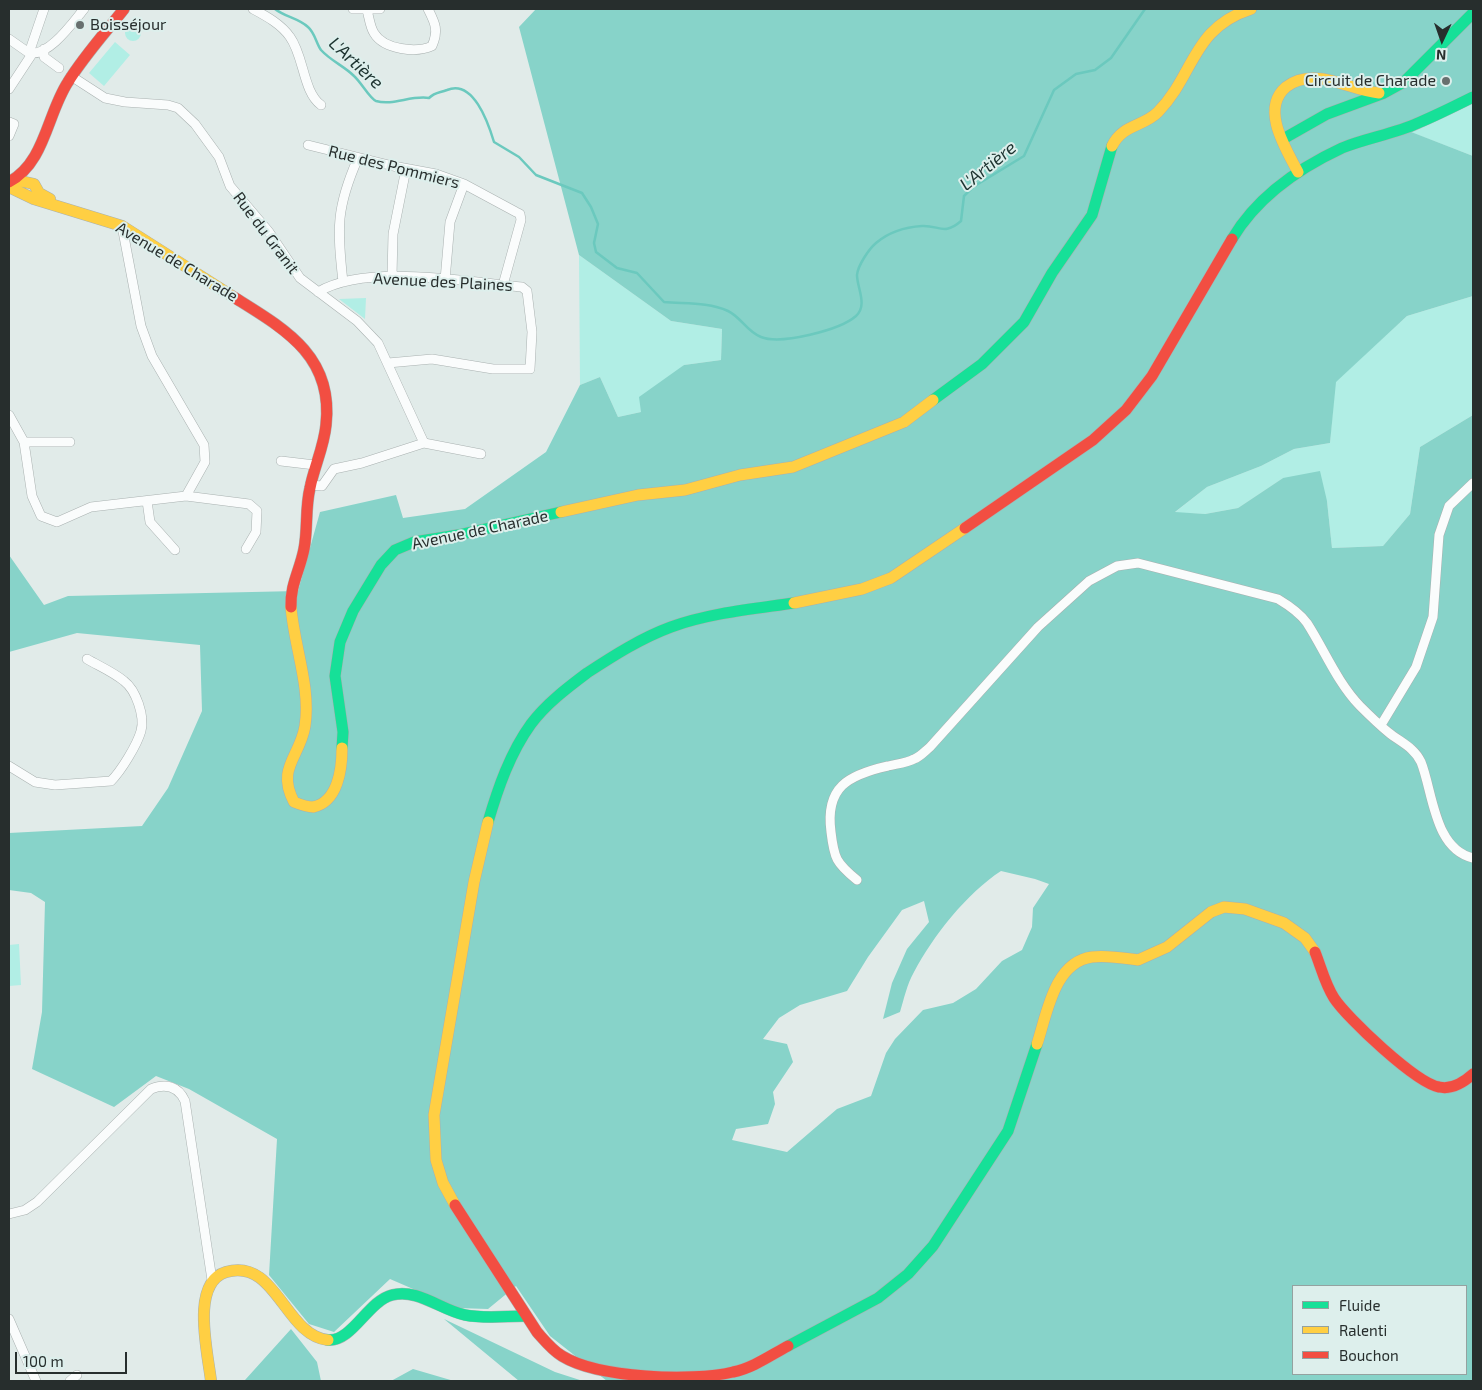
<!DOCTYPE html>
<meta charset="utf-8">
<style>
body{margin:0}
#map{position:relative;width:1482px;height:1390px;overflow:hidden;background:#e1ebe9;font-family:"Exo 2",sans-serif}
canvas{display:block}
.frame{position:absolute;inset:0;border:10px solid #272e2d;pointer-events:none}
.legend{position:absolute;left:1292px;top:1285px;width:175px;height:90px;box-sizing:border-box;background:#ddefec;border:1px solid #94a2a0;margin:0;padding:6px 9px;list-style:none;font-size:15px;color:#272e2d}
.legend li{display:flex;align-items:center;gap:10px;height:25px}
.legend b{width:25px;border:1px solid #94a2a0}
.north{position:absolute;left:1417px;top:15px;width:50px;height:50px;-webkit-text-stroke:4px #ddefec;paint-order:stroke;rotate:183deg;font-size:14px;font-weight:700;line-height:20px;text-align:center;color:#272e2d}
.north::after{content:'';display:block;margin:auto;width:18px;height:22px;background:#272e2d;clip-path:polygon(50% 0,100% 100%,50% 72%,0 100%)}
.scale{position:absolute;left:15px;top:1352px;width:112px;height:22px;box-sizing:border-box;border:2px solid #272e2d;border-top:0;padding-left:6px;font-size:15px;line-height:18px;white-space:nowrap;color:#272e2d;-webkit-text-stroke:4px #ddefec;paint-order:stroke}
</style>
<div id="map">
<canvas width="1482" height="1390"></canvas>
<div class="frame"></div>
<ul class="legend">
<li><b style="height:6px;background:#16e098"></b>Fluide</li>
<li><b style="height:6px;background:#ffcf43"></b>Ralenti</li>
<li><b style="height:6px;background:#f24e42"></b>Bouchon</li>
</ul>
<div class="north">N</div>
<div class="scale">100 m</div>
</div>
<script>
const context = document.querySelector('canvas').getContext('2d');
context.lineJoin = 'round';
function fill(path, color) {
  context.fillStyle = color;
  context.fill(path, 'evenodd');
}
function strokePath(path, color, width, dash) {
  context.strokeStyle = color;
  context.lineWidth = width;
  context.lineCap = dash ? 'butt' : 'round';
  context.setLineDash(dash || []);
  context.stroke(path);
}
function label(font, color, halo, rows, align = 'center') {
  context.font = font + ' "Exo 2",sans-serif';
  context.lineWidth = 4;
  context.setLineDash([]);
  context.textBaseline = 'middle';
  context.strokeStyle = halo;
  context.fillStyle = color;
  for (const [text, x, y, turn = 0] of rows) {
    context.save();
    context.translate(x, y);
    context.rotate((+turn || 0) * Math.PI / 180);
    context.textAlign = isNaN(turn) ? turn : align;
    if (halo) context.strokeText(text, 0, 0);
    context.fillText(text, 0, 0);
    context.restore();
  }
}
const green = new Path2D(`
 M125 33a8 8 0 1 1 16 0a8 8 0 1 1-16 0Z
 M 115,42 L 130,55 L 104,86 L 89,73 Z
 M 1473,98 L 1473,156 L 1400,128 Z
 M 579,255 L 671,321 L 722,329 L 721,360 L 684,365 L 641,412 L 618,417 L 600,377 L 580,385 Z
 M 1473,296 L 1473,415 L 1420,447 L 1410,514 L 1383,546 L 1332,548 L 1327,501 L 1283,478 L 1238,508 L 1205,514 L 1174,513 L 1207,487 L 1261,466 L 1294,449 L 1330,443 L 1335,382 L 1407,316 Z
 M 366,298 L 365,319 L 339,299 Z
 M 19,944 L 21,985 L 9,986 L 9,945 Z`);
const forest = new Path2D(`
 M 536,9 L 1473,9 L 1473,94 L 1401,128 L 1473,156 L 1473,296 L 1407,316 L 1336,382 L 1330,443 L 1294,449 L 1261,466 L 1207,487 L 1175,512 L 1205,514 L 1238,508 L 1283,478 L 1320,471 L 1327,501 L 1332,548 L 1383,546 L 1410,514 L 1420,447 L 1473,415 L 1473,1381 L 607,1381 L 550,1336 L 516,1286 L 488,1309 L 457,1308 L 390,1279 L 334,1332 L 309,1324 L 269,1275 L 277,1139 L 189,1089 L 156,1076 L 114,1107 L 32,1069 L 42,1012 L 45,902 L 31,893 L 9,890 L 9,833 L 142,826 L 168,788 L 202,711 L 200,645 L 77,633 L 9,652 L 9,555 L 44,605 L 68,596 L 298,591 L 320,512 L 396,495 L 403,518 L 465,509 L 546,452 L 580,385 L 600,377 L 618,417 L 641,412 L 639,397 L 684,365 L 721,360 L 722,329 L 671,321 L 579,255 L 519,27 ZM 1001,871 L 1035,879 L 1049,884 L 1033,908 L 1032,927 L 1022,950 L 1002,961 L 976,989 L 953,1003 L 923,1010 L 895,1039 L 886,1053 L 871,1096 L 837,1109 L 787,1152 L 732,1140 L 736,1129 L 768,1124 L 775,1104 L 773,1092 L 793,1062 L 787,1044 L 763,1039 L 779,1018 L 800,1005 L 847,991 L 868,957 L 902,910 L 924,901 L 929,922 L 907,949 L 892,983 L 883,1019 L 900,1012 C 904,999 907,984 914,972 C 933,936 967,893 1001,871 ZM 1293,1286 L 1466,1286 L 1466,1374 L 1293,1374 Z
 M 444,1319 L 555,1372 L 583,1381 L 519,1381 Z
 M 291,1329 L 317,1362 L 321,1381 L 246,1381 L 245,1380 Z
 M 413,1369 L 454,1381 L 391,1381 Z`);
const stream = new Path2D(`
 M 275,9 C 285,17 298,18 308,27 C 315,33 316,43 321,50 C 331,61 344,66 354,76 C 361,82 370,99 376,101 C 393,106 411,95 429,98 C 435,92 439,93 447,90 C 473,79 488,122 494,142 L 519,157 L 536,175 L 582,193 L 591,207 L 598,224 L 594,243 L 596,252 L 617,268 L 637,273 L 664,302 C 685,304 708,302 728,311 C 741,317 747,332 761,337 C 781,345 840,330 856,316 C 868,305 857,288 857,275 C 858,265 869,249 876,243 C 889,232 905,227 922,226 C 939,225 944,236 961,221 L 964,196 L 973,187 L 1024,156 L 1054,90 L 1076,74 L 1095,70 L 1111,58 L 1145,9`);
const street = new Path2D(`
 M 253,9 C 266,16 281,24 290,37 C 304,56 303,92 321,105
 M 353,9 L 380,9
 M 367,10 C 369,17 370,27 374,33 C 384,50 417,53 432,46 C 439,30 435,23 428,9
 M 9,39 L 29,53
 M 44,49 L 44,57 L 59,68
 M 29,53 C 49,57 73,22 84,9
 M 29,53 L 44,9
 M 71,76 L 105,98 L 125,102 L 168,105 L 178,108 L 195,124 L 219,157 L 230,186 L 269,232 L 300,278 L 357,321 L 378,343 L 424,443
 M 9,89 L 32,54
 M 9,122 L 14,124 L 9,136
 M 308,145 L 393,166 L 436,174 L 464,184 L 516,212 L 520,214 L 521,220 L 503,285
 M 122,226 L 141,326 L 152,356 L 204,445 L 205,462 L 186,496
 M 392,276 L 393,234 L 406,169
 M 445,280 L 450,222 L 464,184
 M 343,282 C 337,228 336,208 358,158
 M 318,292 C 367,263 467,282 522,287 L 527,291 L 532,332 L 530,369 L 493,369 L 432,359 L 388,363
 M 9,415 L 24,442 L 32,496 L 41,516 L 57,522 L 91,507 L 186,496 L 249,504 L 257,511 L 256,532 L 246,549
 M 24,442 L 70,442
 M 281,461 L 315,465
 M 310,485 L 322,486 L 334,469 L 362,463 L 424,443 L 481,454
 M 147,501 L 150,522 L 175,550
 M 1381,725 L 1416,667 L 1433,617 L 1439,535 L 1449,506 L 1473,483
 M 9,766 L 35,782 L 55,785 L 111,781 C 121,771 137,745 141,731 C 145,716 136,690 124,681 C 113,672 99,666 87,659
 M 857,880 C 836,863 834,858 831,832 C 825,787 848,775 888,766 C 896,764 907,763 914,759 C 920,757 925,751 930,747 L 1038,627 L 1089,581 L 1117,566 L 1138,563 L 1278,599 C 1288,605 1300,613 1307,623 C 1325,651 1337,682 1360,706 C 1369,715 1378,724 1388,732 C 1400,742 1414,747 1421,762 C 1433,792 1434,849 1473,858
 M 9,1214 L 25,1210 L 37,1202 L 151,1089 C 166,1083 178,1086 185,1101 L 212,1280
 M 9,1319 L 36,1381
 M 70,1381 L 77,1375`);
const fast = new Path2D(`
 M 1283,139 L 1327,114 L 1384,93 L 1404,82 L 1473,13
 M 1232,239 C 1257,197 1299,168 1342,148 C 1366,138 1394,134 1418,123 C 1437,115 1455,106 1473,97
 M 933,400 L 982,364 L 1024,322 L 1052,273 L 1092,215 L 1112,146
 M 342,748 L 343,732 L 335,676 L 340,642 L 353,611 L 381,565 L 395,550 L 414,542 L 458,535 L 561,512
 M 488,822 C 498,788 510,753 531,724 C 546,704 567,688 587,673 C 613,656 641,638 671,627 C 710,613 753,609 794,603
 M 328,1340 C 352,1342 368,1301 392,1295 C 417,1288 441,1310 465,1315 C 485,1319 506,1316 526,1316
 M 788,1346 L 878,1298 L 908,1274 L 933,1246 L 1008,1131 L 1037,1044`);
const slow = new Path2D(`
 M 1112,146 C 1123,124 1143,127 1158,112 C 1195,74 1192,28 1251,9
 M 1298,172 C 1286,149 1260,109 1286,87 C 1296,79 1310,77 1323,79 C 1342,82 1360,91 1379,93
 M 16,180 L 34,184 L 39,193 L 50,199
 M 9,187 L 34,199 L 122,226 L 232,296
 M 561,512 L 638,495 L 685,490 L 740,475 L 793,467 L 904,422 L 933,400
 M 794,603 L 862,589 L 891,578 L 965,528
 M 291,607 C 294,646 311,687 305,726 C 300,757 276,768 294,802 C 299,804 308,807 313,807 C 338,802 342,769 342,748
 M 1037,1044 C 1047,1014 1054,962 1092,957 C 1107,955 1123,958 1138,960 L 1167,947 L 1211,912 L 1224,907 L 1245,909 L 1284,923 L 1305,938 L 1315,952
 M 455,1205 L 443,1183 L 436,1160 L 434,1115 L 474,882 L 488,822
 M 211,1381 C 208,1353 190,1283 226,1272 C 276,1257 285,1336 328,1340`);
const jam = new Path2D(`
 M 9,182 C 45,163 47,114 68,82 C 84,56 105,33 124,9
 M 232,296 C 283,328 334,355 326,425 C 324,447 314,467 310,488 C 305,508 308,529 304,549 C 300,570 290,585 291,607
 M 965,528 L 1093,440 L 1126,410 L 1152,376 L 1232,239
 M 1315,952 C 1321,967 1325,984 1334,998 C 1347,1018 1416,1083 1439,1087 C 1452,1090 1463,1083 1473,1074
 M 455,1205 L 537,1332 C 545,1341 552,1350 562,1356 C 598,1378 692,1382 733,1372 C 753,1368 771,1355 788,1346`);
const markers = [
 [80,25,5,"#68706f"],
 [1446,81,5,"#68706f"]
];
const poiNames = [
 ["Boisséjour",90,25],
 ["Circuit de Charade",1436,81,"right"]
];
const streetNames = [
 ["Rue des Pommiers",394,167,14],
 ["Rue du Granit",266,233,53],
 ["Avenue de Charade",177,262,31],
 ["Avenue des Plaines",443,282,3],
 ["Avenue de Charade",480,530,-12]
];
const waterNames = [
 ["L'Artière",356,63,43],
 ["L'Artière",988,166,-39]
];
fill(green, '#b1eee5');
fill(forest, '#87d3c9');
strokePath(stream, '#6bc9be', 2.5);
strokePath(street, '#a9b1b0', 10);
strokePath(fast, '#a9b1b0', 12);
strokePath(slow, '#a9b1b0', 12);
strokePath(jam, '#a9b1b0', 12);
strokePath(street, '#fafcfc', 9);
strokePath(fast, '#16e098', 11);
strokePath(slow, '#ffcf43', 11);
strokePath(jam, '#f24e42', 11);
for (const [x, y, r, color] of markers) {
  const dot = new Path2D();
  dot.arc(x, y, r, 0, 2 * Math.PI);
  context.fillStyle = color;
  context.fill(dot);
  strokePath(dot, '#ddefec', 2);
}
label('16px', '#272e2d', '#ddefec', poiNames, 'left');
label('16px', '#272e2d', '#ddefec', streetNames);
label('italic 18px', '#1c322f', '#ddefec', waterNames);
</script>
